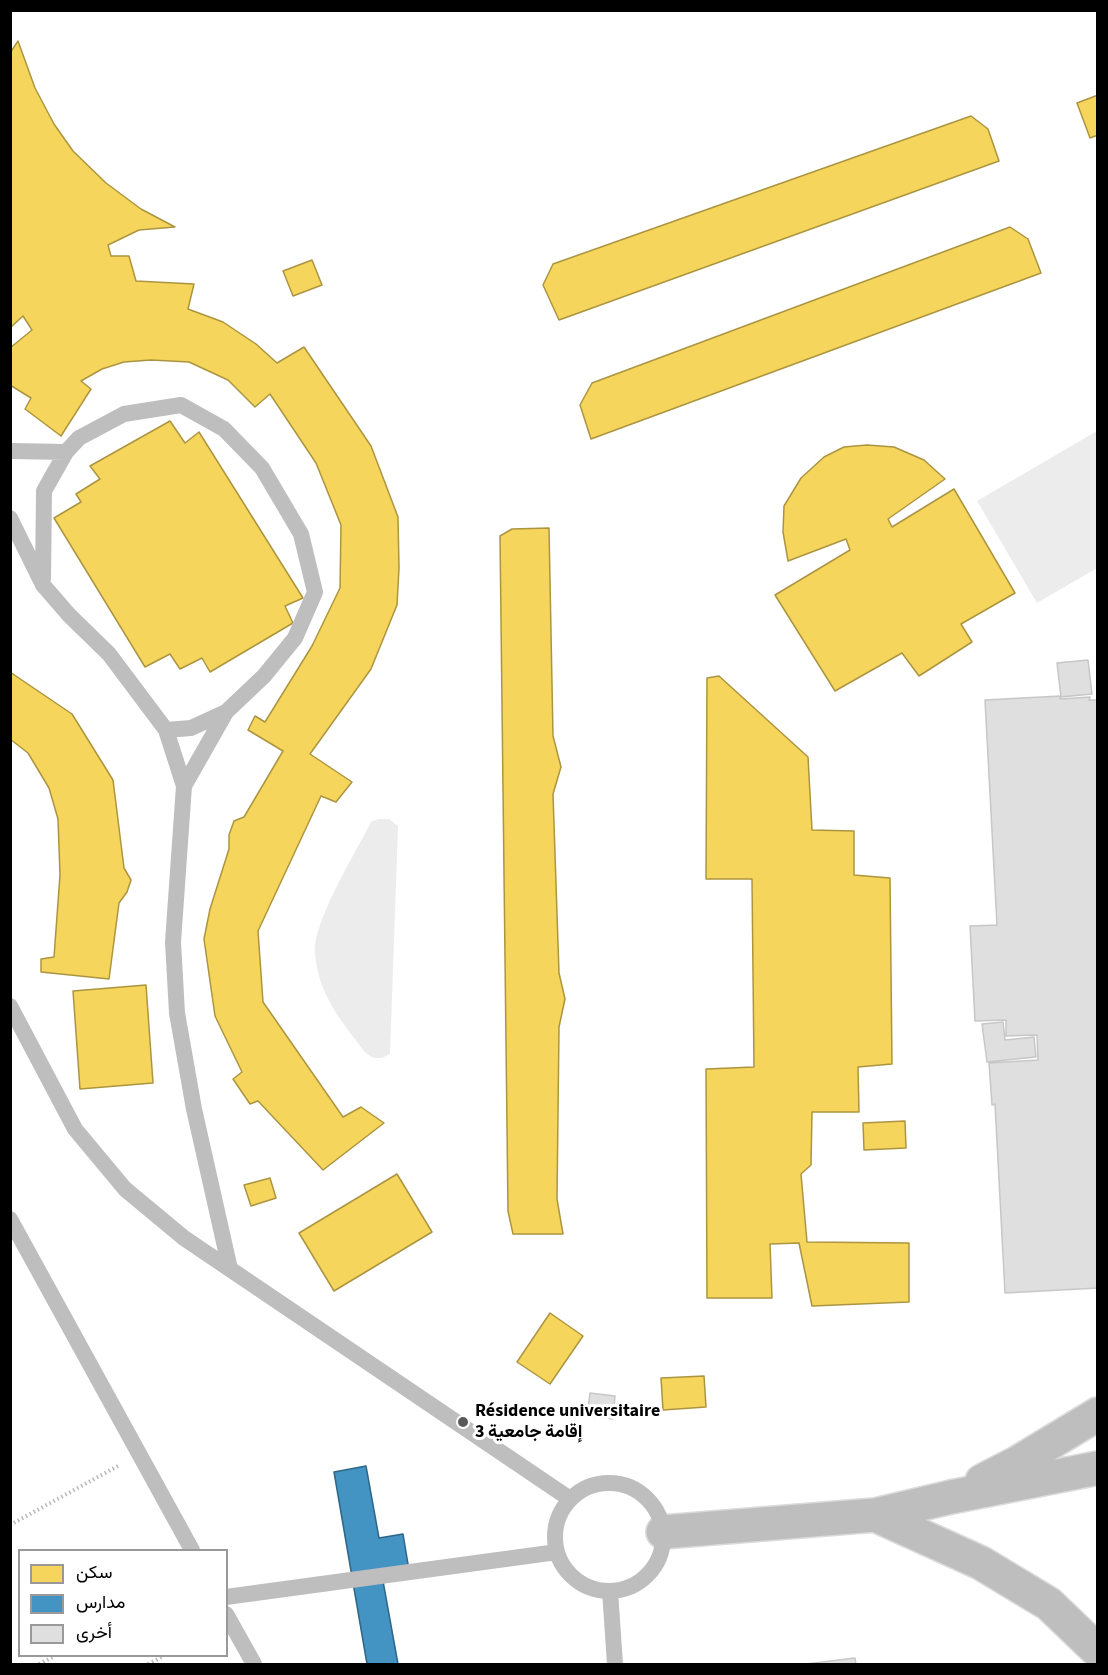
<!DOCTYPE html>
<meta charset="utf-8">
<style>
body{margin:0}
#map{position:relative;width:1108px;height:1675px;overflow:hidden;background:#fff;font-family:"Source Sans 3",Vazirmatn,sans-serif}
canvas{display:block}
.frame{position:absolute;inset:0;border:12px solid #000;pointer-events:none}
.legend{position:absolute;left:18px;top:1549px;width:210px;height:108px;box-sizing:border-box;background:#fff;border:2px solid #999;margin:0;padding:8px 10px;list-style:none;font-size:18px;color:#000}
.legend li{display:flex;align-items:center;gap:12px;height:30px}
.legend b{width:30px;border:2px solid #999}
</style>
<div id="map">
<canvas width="1108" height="1675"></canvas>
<div class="frame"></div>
<ul class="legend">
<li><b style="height:16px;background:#f6d55c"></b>سكن</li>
<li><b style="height:16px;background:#4393c3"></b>مدارس</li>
<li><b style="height:16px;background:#dfdfdf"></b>أخرى</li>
</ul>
</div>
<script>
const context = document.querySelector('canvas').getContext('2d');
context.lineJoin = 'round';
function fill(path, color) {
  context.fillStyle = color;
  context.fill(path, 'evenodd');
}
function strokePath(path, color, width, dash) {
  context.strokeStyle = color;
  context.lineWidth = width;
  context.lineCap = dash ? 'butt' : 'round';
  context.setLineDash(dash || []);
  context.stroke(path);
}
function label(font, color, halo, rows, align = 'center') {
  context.font = font + ' "Source Sans 3",Vazirmatn,sans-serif';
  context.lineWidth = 6;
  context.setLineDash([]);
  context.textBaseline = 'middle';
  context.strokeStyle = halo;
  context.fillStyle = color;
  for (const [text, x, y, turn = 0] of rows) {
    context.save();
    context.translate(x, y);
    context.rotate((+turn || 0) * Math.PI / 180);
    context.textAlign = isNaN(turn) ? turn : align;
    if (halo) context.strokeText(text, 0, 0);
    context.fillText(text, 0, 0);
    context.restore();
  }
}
const green = new Path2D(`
 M 1097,431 L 1097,568 L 1037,603 L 977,501 Z
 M 378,819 L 389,819 L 398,826 L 390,1054 C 371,1065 365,1052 354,1038 C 334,1012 317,986 315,952 C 313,922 356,852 371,822 Z`);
const homes = new Path2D(`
 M 18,41 L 35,88 L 54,124 L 73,151 L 106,183 L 141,209 L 175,227 L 139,230 L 108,245 L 111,256 L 129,256 L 136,281 L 194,284 L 188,309 L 223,322 L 256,344 L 277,363 L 304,347 L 371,446 L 398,517 L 399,568 L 397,605 L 371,669 L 310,754 L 352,782 L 336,802 L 321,796 L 258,931 L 263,1002 L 343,1117 L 361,1107 L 384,1123 L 323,1170 L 258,1101 L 250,1104 L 233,1079 L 242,1072 L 215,1016 L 204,939 L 210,909 L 229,849 L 229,835 L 234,821 L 244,817 L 283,751 L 248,730 L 255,716 L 265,722 L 312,646 L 340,588 L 341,525 L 316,463 L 270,394 L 255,407 L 228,380 L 189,362 L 151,360 L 124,362 L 102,369 L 81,381 L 91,389 L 61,436 L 25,409 L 31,398 L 10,385 L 10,348 L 32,330 L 23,316 L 10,328 L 10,53 Z
 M 1098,95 L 1098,135 L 1090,138 L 1077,103 Z
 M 971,116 L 988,129 L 999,161 L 559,320 L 543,285 L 553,264 Z
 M 1010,227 L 1028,239 L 1041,273 L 591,439 L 580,405 L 592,383 Z
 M 312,260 L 322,285 L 293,296 L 283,271 Z
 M 170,421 L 185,443 L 199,432 L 303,598 L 285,606 L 293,623 L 210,672 L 202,658 L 180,669 L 170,654 L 145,667 L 54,518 L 81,502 L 76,494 L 100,479 L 90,466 Z
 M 867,445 L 894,447 L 924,460 L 945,479 L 888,519 L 892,527 L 954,489 L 1015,593 L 961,624 L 972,642 L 919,676 L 902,653 L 835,691 L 775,595 L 850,550 L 846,539 L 788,561 L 783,532 L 784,506 L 801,478 L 824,457 L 844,447 Z
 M 549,528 L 553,736 L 561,767 L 553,794 L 559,973 L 565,999 L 559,1027 L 557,1199 L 563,1234 L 513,1234 L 508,1211 L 500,536 L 512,529 Z
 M 10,672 L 72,714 L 113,780 L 124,868 L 131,880 L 127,892 L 119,903 L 109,979 L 41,972 L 41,959 L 54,957 L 60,875 L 58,819 L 49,788 L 28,753 L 10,739 Z
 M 719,676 L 808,757 L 812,830 L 854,831 L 854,875 L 890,878 L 892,1064 L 858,1067 L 859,1112 L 812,1112 L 811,1165 L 801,1174 L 807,1242 L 909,1243 L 909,1302 L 812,1306 L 799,1243 L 770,1244 L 772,1298 L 707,1298 L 706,1069 L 754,1067 L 752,879 L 706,879 L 707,678 Z
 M 146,985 L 153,1083 L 80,1089 L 73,991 Z
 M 905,1121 L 906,1148 L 864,1150 L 863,1123 Z
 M 397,1174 L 432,1232 L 334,1291 L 299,1233 Z
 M 270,1178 L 276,1198 L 251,1206 L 244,1185 Z
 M 550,1313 L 583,1336 L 550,1384 L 517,1362 Z
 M 704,1376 L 706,1407 L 663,1410 L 661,1378 Z`);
const schools = new Path2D(`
 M 366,1466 L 379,1538 L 403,1534 L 410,1576 L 383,1581 L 398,1664 L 367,1664 L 334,1472 Z`);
const building = new Path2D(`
 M 1088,660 L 1092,694 L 1061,697 L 1057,663 Z
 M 1060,696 L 1060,699 L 1090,697 L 1089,700 L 1098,700 L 1098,1288 L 1005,1293 L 995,1104 L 992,1105 L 989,1063 L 1038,1060 L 1037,1035 L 1006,1036 L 1006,1020 L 975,1021 L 970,926 L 997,925 L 985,700 Z
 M 1003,1022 L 1005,1040 L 1034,1037 L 1036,1057 L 987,1062 L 982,1024 Z
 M 590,1393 L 615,1396 L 613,1419 L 587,1416 Z
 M 855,1658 L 856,1664 L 806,1664 Z`);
const path = new Path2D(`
 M 10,1525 L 118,1466
 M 39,1664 L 55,1656
 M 148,1664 L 164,1656`);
const service = new Path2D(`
 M 10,451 L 66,452
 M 10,518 L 43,585 L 69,615 L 109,654 L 166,730 L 184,786 L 173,942 L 177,1013 L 194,1109 L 230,1269
 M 43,579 L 44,491 L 66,452 L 79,438 L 124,414 L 181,405 L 224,429 L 262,468 L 301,534 L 315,592 L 295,638 L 264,676 L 226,712 L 184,786
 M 166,730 L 191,728 L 226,712
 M 10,1006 L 75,1129 L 125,1189 L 184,1238 L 570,1499
 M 10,1219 L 192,1550
 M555 1537a54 54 0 1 1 108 0a54 54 0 1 1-108 0Z
 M 610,1591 L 615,1664
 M 226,1597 L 557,1552
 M 226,1614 L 254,1664`);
const trunk = new Path2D(`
 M 982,1481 L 1017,1463 L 1098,1414
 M 875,1515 L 981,1563 L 1049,1604 L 1098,1651
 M 663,1532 L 875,1515 L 951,1497 L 1098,1468`);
const markers = [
 [463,1422,6,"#595959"]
];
const poiNames = [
 ["Résidence universitaire",475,1412],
 ["إقامة جامعية 3",475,1433]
];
fill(green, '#ececec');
fill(homes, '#f6d55c');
strokePath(homes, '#ac9540', 1.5);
fill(schools, '#4393c3');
strokePath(schools, '#2f6788', 1.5);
fill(building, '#dfdfdf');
strokePath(building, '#c7c7c7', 1.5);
strokePath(trunk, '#dbdbdb', 36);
strokePath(path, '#b9b9b9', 4, [1.5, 3]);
strokePath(service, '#bebebe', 16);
strokePath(trunk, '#bebebe', 33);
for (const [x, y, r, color] of markers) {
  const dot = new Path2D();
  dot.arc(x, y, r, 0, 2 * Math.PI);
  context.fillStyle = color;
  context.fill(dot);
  strokePath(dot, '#fff', 2);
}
label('bold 18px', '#000', '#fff', poiNames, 'left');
</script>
